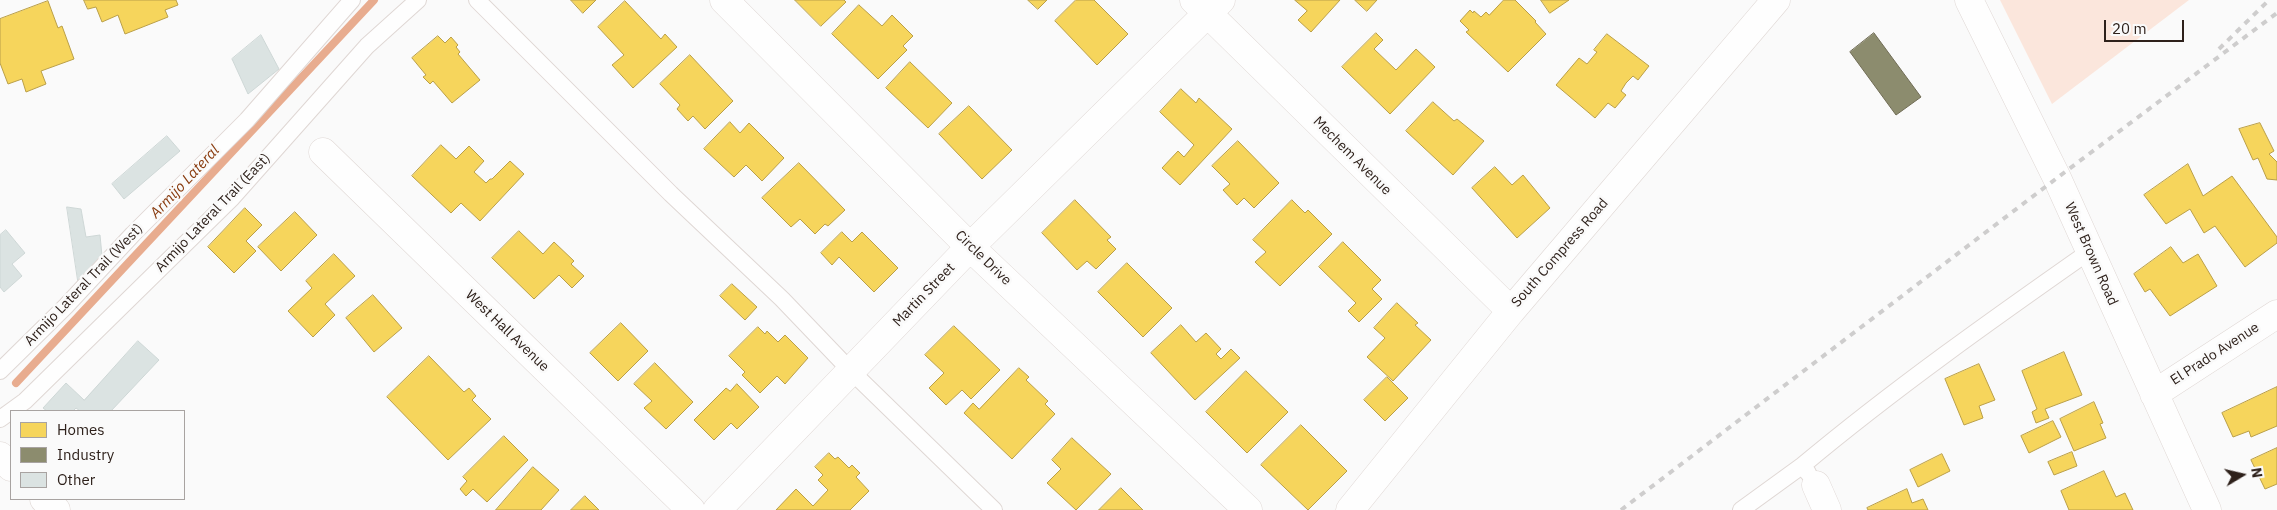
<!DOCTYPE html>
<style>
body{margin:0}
#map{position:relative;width:2277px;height:510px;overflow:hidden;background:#fafafa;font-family:"IBM Plex Sans",sans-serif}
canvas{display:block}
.legend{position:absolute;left:10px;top:410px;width:175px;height:90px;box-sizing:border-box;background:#fafafa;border:1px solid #a8a3a1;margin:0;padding:6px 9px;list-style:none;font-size:15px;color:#2e211b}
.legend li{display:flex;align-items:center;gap:10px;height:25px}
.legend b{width:25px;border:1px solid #a8a3a1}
.north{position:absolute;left:2217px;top:450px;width:50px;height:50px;-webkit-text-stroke:4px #fafafa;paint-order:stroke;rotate:81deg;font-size:14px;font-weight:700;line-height:20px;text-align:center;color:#2e211b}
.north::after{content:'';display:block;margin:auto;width:18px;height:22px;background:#2e211b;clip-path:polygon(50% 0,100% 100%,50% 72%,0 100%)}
.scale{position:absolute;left:2104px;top:20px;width:80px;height:22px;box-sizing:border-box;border:2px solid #2e211b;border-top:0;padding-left:6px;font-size:15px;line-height:18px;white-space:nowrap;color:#2e211b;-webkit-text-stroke:4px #fafafa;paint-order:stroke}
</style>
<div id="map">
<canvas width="2277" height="510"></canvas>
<ul class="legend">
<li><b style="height:14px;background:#f6d55c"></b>Homes</li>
<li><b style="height:14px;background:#8c8c6e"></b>Industry</li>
<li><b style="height:14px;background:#dbe3e2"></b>Other</li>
</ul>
<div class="north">N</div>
<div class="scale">20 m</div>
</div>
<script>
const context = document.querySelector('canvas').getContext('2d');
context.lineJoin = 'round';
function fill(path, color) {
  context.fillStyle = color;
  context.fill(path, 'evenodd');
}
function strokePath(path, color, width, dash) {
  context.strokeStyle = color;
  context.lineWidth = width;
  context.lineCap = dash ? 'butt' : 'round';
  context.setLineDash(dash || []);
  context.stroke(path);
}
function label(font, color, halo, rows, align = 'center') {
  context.font = font + ' "IBM Plex Sans",sans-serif';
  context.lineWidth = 5;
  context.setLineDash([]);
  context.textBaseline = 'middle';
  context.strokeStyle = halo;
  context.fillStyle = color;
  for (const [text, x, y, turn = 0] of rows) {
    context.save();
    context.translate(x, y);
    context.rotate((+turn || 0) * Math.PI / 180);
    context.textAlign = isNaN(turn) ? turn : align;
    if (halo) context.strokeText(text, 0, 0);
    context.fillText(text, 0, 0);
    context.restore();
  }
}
const green = new Path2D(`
 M 2000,0 L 2189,0 L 2052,104 Z`);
const homes = new Path2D(`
 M 84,0 L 176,0 L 178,5 L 165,10 L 168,17 L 125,34 L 118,15 L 102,22 L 96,7 L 88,9 Z
 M 571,0 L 596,0 L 583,13 Z
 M 795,0 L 844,0 L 846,2 L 821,26 Z
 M 1028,0 L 1047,0 L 1038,9 Z
 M 1076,0 L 1094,0 L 1128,34 L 1097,65 L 1055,21 Z
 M 1295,0 L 1340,0 L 1311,32 L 1298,20 L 1307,11 Z
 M 1355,0 L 1377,0 L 1367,11 Z
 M 1504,0 L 1515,0 L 1536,21 L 1535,22 L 1546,34 L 1508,72 L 1466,32 L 1469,30 L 1460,21 L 1470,10 L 1473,13 L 1474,11 L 1481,17 L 1486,12 L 1489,15 Z
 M 1541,0 L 1569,0 L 1550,13 Z
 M 48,1 L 58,28 L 62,26 L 74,59 L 41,71 L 46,84 L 26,92 L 22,79 L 8,84 L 0,63 L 0,19 Z
 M 625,1 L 661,39 L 665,34 L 677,47 L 633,88 L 612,65 L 624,55 L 598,27 Z
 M 859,5 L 882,26 L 892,15 L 913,36 L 903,46 L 907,50 L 878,79 L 832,34 Z
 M 1376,33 L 1383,40 L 1374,49 L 1396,70 L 1416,49 L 1435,67 L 1390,114 L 1342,67 Z
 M 1607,34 L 1649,66 L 1638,80 L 1633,76 L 1626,83 L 1621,91 L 1626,95 L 1615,108 L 1608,103 L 1595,118 L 1556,85 L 1579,58 L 1587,64 L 1597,52 L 1594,50 Z
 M 438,36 L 445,43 L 451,37 L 458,45 L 456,47 L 460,52 L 458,54 L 480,80 L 452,103 L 433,81 L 430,84 L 423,77 L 426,75 L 412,58 Z
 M 690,55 L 733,101 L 705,129 L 693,116 L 688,121 L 677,109 L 680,105 L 660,84 Z
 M 910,62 L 952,103 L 928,128 L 886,88 Z
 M 1181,89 L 1196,103 L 1199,98 L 1232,129 L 1180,185 L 1162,168 L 1178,151 L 1184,157 L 1194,145 L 1160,112 Z
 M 1433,102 L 1454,121 L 1457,119 L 1484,141 L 1453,175 L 1406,131 Z
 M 969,106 L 1012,150 L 982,179 L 939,134 Z
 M 730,122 L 740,133 L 749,123 L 784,158 L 762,181 L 746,165 L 734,177 L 704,149 Z
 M 2260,123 L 2274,151 L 2269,154 L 2277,162 L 2277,180 L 2267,179 L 2258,158 L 2253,160 L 2239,129 Z
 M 1238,141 L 1279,183 L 1254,208 L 1244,198 L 1237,205 L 1223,190 L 1230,184 L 1212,166 Z
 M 441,145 L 456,159 L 469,146 L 484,161 L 474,172 L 486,183 L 490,179 L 492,179 L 510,161 L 524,174 L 480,221 L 461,203 L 451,213 L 412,176 Z
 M 799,163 L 845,210 L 828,226 L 825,224 L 815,234 L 800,219 L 791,227 L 762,198 Z
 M 2188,164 L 2203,196 L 2232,176 L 2277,237 L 2277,243 L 2245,267 L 2215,226 L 2204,233 L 2190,209 L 2166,224 L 2144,195 Z
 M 1495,167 L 1512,185 L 1523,175 L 1550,208 L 1517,238 L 1472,188 Z
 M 1075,200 L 1111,237 L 1107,240 L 1116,249 L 1096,269 L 1087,261 L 1077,270 L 1042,233 Z
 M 1292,200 L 1305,213 L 1308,210 L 1332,234 L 1280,286 L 1255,262 L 1266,252 L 1253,240 Z
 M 245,208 L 262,225 L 246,241 L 256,251 L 234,273 L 208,247 Z
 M 295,212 L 317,235 L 281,271 L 258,247 Z
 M 519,231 L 543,254 L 554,242 L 574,261 L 571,264 L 584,276 L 572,288 L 559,275 L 534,299 L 492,258 Z
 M 842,232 L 852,242 L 862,232 L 898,268 L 874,292 L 839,257 L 832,265 L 821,253 Z
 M 1343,242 L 1381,280 L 1372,289 L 1382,299 L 1359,322 L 1348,311 L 1356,303 L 1319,267 Z
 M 2171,247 L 2183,263 L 2198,254 L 2217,286 L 2170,316 L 2150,289 L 2145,292 L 2134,274 Z
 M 334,254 L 355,276 L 325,304 L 335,315 L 313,337 L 288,311 L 312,288 L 306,281 Z
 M 1127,263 L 1172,308 L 1143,337 L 1098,292 Z
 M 732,284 L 757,307 L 745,320 L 720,296 Z
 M 373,295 L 402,328 L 374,352 L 346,318 Z
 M 1397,303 L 1418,323 L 1415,325 L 1431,340 L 1393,381 L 1367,357 L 1385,338 L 1374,328 Z
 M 621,323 L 648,351 L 618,381 L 590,353 Z
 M 1181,325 L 1196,342 L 1206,333 L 1221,349 L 1216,354 L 1221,359 L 1231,349 L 1240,358 L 1195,400 L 1151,353 Z
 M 954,326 L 1000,370 L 971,399 L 962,390 L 946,405 L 929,388 L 944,373 L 925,355 Z
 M 758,327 L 765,334 L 767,331 L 778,342 L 785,335 L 808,358 L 785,384 L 777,376 L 760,393 L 742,375 L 745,372 L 729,356 Z
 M 2064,352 L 2082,395 L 2045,409 L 2049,418 L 2036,423 L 2032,412 L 2037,409 L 2022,371 Z
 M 429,356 L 464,392 L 469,388 L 476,396 L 472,400 L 491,419 L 448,460 L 387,397 Z
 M 655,363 L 693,402 L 666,429 L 644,408 L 652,401 L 634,384 Z
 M 1979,364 L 1995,400 L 1979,406 L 1983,418 L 1964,425 L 1945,379 Z
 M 1019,368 L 1029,377 L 1026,380 L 1048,401 L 1045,404 L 1055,414 L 1012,459 L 964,413 L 973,403 L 979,409 Z
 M 1246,371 L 1288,412 L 1247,453 L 1206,412 Z
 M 1387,377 L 1408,398 L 1385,421 L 1364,400 Z
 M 737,384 L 759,407 L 737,429 L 731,423 L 714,440 L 694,420 L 726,388 L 730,391 Z
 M 2277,387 L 2277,426 L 2251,437 L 2249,431 L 2233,437 L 2222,413 Z
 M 2094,402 L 2103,423 L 2100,424 L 2106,438 L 2074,451 L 2060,419 Z
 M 2053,421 L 2061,437 L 2029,453 L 2021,436 Z
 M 1301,425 L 1347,471 L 1308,510 L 1261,465 Z
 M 504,436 L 528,460 L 487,502 L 473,489 L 466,496 L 460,489 L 467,481 L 463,477 Z
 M 1072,438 L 1111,474 L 1076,510 L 1047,483 L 1061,469 L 1052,460 Z
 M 2277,448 L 2277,484 L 2265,489 L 2251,460 Z
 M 2072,452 L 2077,466 L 2054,475 L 2048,462 Z
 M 829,453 L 835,459 L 838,457 L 849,468 L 852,465 L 860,473 L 856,477 L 869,491 L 850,510 L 776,510 L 796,489 L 813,506 L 828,490 L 818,480 L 823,475 L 815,467 Z
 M 1942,454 L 1950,471 L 1918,487 L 1910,470 Z
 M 533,467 L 559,490 L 541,510 L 496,510 Z
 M 2104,471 L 2116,497 L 2125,493 L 2133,510 L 2069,510 L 2061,491 Z
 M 1121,488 L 1143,510 L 1099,510 Z
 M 1907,489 L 1912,503 L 1923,499 L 1928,510 L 1868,510 L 1867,508 Z
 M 585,496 L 599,510 L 571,510 Z`);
const industry = new Path2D(`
 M 1874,33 L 1921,97 L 1896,115 L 1850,52 Z`);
const stream = new Path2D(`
 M 16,383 L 374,0`);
const building = new Path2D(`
 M 261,35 L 279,69 L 248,94 L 232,59 Z
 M 167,136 L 180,151 L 124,199 L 112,184 Z
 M 67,207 L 81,209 L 86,237 L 100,235 L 102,256 L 78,281 Z
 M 6,230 L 25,253 L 12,264 L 22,276 L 4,292 L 0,287 L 0,235 Z
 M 138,341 L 159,360 L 111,411 L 80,411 L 76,408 L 73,411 L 47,411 L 43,408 L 66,383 L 84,400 Z`);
const service = new Path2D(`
 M 477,0 L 671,194 L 782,299 L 850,370 L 994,510
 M 0,371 L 66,306 L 133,234 L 247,120 L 352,0
 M 0,419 L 25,401 L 232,198 L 367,46 L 418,0
 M 1803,465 C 1894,389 1993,319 2090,251
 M 1741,510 L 1803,465 L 1808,473`);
const minor = new Path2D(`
 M 724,0 L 970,247 L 1248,510
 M 1194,0 L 1511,311
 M 1969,0 L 2057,178 L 2207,510
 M 323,152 L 691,510
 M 2154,394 L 2277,314
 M 1816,485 L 1827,510
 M 717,510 L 970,247 L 1221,0
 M 1350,510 L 1511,311 L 1776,0`);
const secondary = new Path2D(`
 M 0,456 L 11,467
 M 44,499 L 56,510`);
const rail = new Path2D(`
 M 2219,49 L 2269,0
 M 1621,510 L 2057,178 L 2277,13`);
const streetNames = [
 ["Mechem Avenue",1352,156,45],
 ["Armijo Lateral Trail (East)",213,213,-46],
 ["South Compress Road",1560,253,-49],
 ["West Brown Road",2091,254,66],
 ["Circle Drive",983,258,44],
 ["Armijo Lateral Trail (West)",84,285,-46],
 ["Martin Street",924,295,-46],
 ["West Hall Avenue",507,331,44],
 ["El Prado Avenue",2215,354,-33]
];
const waterNames = [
 ["Armijo Lateral",185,182,-47]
];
fill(green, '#fbe6dc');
fill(homes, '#f6d55c');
strokePath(homes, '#ba9f48', 1);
fill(industry, '#8c8c6e');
strokePath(industry, '#706c55', 1);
strokePath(stream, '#e8ac8f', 8);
fill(building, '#dbe3e2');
strokePath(building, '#ced7d6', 1);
strokePath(service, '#dfd7d4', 18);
strokePath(minor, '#dfd7d4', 29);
strokePath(secondary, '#dfd7d4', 29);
strokePath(service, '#fefefe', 16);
strokePath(minor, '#fefefe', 28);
strokePath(secondary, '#fefefe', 28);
strokePath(rail, '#cecdcd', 4, [6, 6]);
label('14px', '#2e211b', '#fafafa', streetNames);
label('italic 15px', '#893b0e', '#fafafa', waterNames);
</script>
